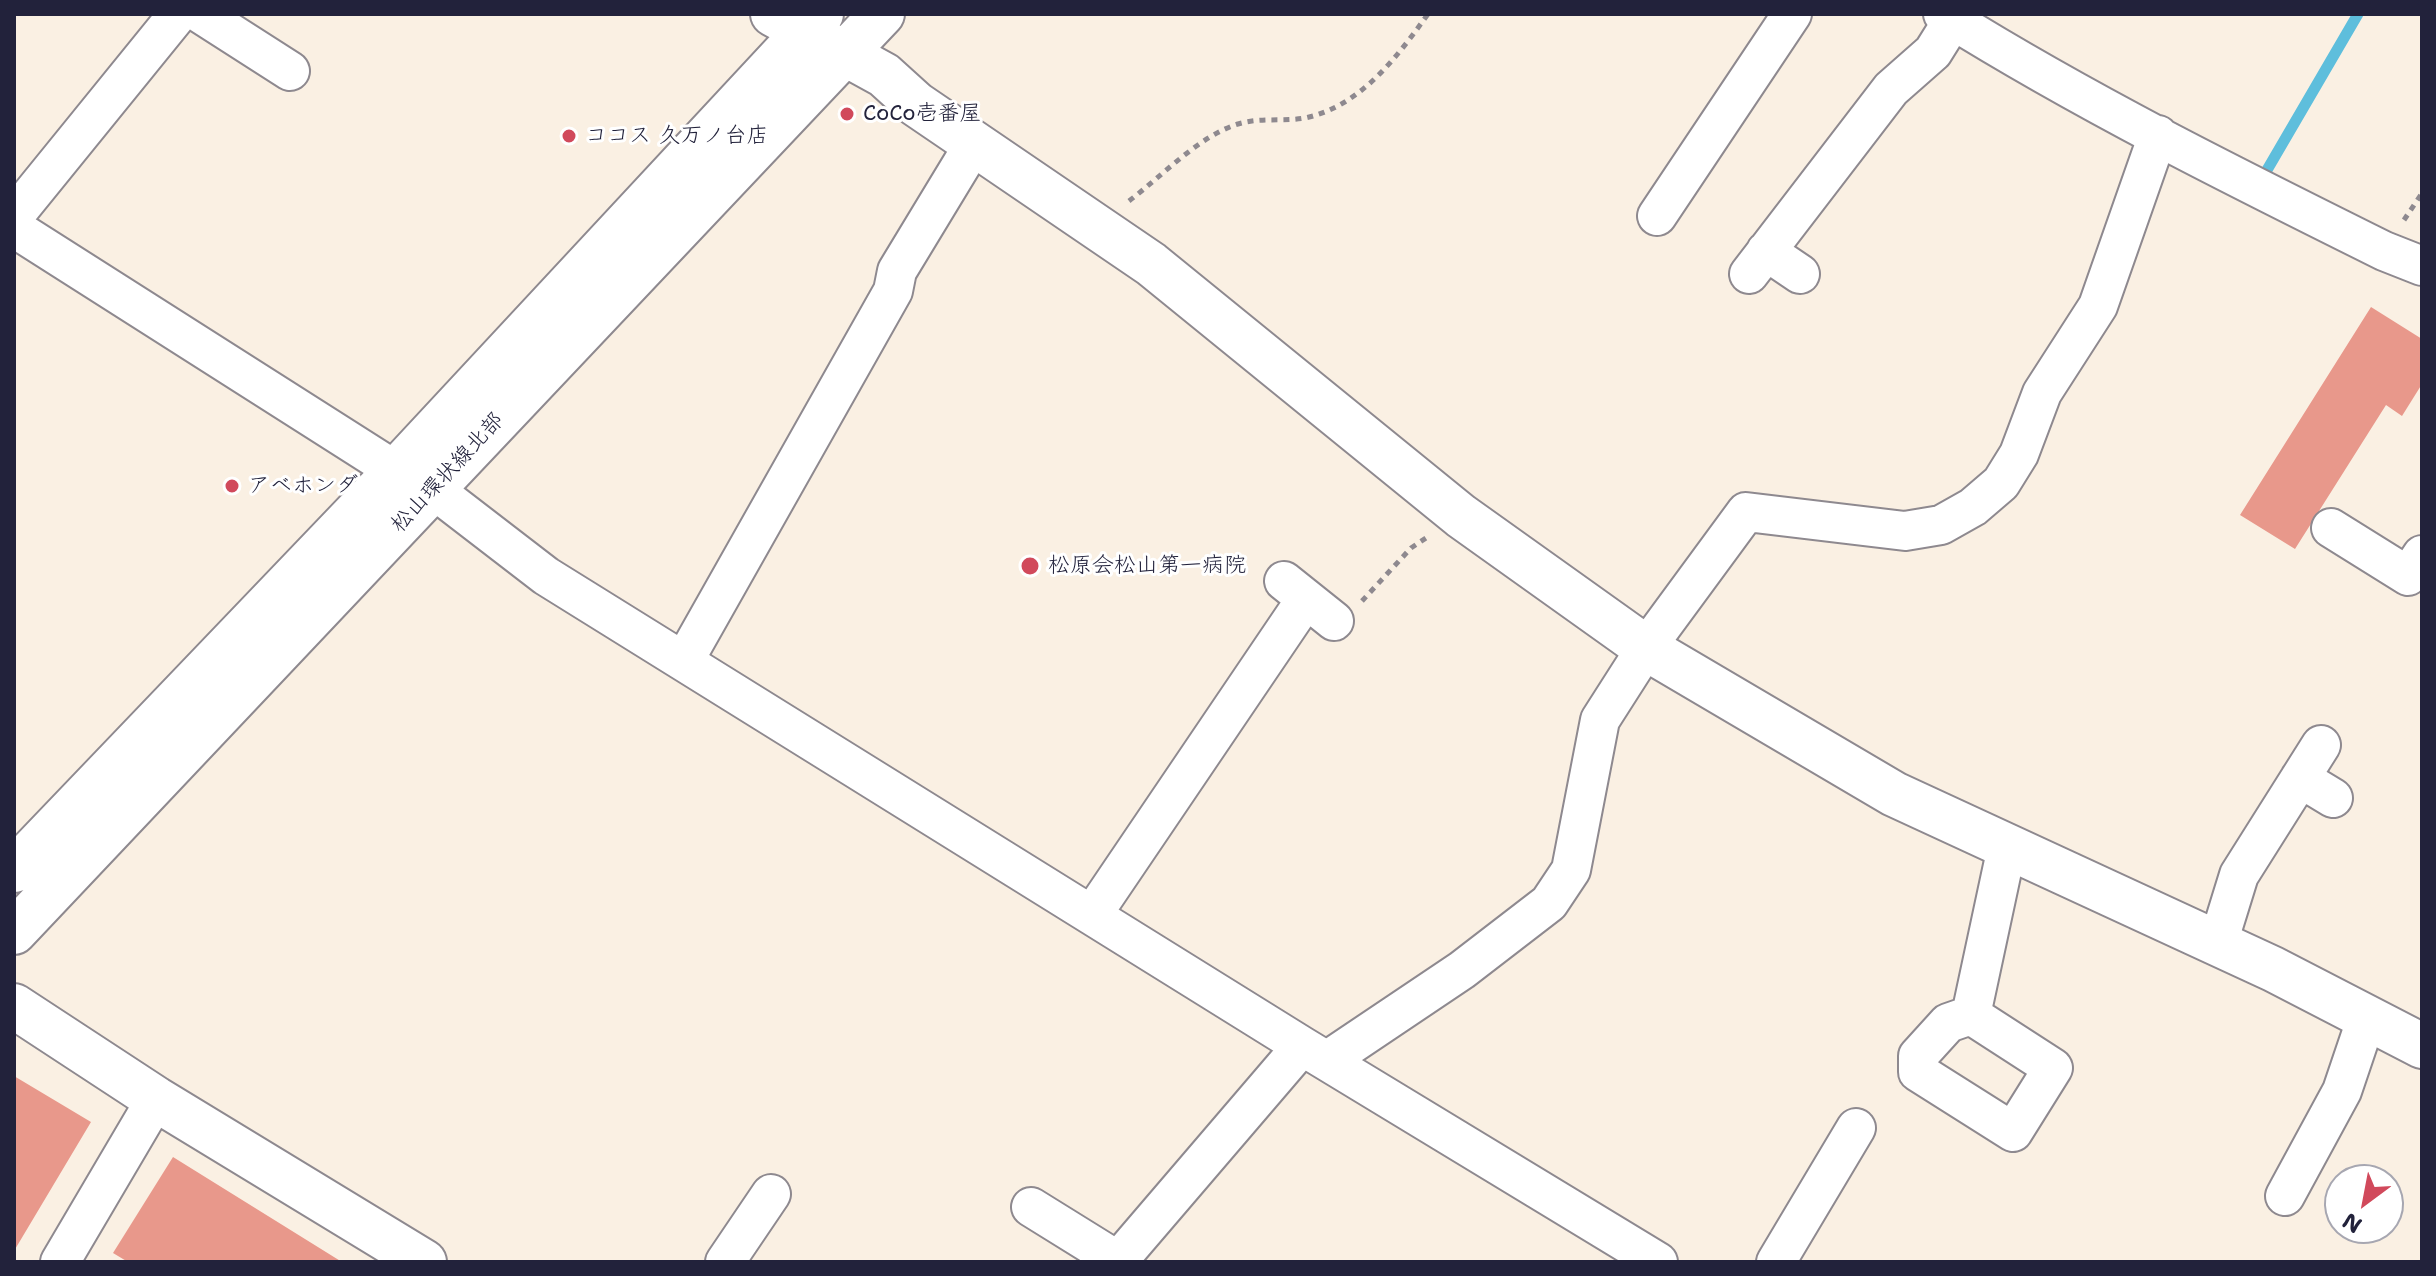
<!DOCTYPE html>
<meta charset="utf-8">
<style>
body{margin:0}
#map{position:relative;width:2436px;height:1276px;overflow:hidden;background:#faf0e3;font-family:"Shantell Sans",sans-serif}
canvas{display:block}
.frame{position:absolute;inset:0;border:16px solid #22223b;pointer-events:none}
.north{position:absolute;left:2324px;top:1164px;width:80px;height:80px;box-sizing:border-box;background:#fff;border:2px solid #a7a7b1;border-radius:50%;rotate:212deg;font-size:22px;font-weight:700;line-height:32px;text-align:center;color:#22223b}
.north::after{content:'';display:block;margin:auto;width:28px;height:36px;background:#d1495b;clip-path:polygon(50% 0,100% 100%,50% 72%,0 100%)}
</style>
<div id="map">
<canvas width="2436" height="1276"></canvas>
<div class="frame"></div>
<div class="north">N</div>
</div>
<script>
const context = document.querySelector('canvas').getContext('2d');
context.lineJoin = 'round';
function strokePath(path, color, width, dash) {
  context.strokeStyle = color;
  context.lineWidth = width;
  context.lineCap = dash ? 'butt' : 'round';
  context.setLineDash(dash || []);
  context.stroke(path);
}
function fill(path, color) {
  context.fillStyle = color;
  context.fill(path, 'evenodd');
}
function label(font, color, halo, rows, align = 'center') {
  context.font = font + ' "Shantell Sans","Klee One",sans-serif';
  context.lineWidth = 6;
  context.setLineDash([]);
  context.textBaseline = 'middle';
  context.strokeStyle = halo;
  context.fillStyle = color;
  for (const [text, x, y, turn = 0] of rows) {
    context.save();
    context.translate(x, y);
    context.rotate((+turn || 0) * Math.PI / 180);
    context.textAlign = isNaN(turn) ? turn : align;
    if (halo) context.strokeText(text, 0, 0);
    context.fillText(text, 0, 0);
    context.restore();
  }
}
const stream = new Path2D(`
 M 2267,170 L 2358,14`);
const building = new Path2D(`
 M 2371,307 L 2422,339 L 2422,384 L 2402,416 L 2386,405 L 2295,549 L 2240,515 Z
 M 14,1076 L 91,1122 L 14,1251 Z
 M 173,1157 L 342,1262 L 128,1262 L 113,1253 Z`);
const path = new Path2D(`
 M 1129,201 C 1162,176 1199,136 1238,124 C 1261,117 1283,122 1305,118 C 1361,106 1397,57 1428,14
 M 2404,220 L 2422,193
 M 1362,601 L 1411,548 L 1426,538`);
const street = new Path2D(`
 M 201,14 L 290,71
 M 1943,14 C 2084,102 2235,177 2384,251 L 2422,266
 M 14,216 L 178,14
 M 1657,216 L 1792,14
 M 14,228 L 396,471 L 433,489 L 546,576 L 1302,1046 L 1658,1262
 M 1766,251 L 1800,274
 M 1749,274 L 1891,89 L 1933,52 L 1953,20
 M 2331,528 L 2408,576 L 2422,555
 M 1284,581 L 1334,621
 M 684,661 L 893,291 L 897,271 L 974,144
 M 2300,778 L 2333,798
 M 1092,915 L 1306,599
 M 2218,943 L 2239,875 L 2321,745
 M 1971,1015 L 1948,1023 L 1918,1056 L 1918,1072 L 2013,1132 L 2053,1068 L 1971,1015 L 2007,847
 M 1328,1060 L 1462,970 L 1549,903 L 1571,870 L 1600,720 L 1646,648 L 1746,512 L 1905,531 L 1941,525 L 1973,507 L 2001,483 L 2019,454 L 2042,393 L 2098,306 L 2158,135
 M 2285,1196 L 2342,1091 L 2367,1017
 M 1031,1207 L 1118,1261
 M 60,1262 L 156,1099
 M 725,1262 L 771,1194
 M 1117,1262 L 1302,1046
 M 1776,1262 L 1856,1128`);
const secondary = new Path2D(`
 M 773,14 L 884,75 L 916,104 L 1151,264 L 1461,516 L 1646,648 L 1894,794 L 2273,969 L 2422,1046
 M 14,870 L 396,471 L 821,14
 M 14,932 L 882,14
 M 14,1006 L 156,1099 L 424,1262`);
const markers = [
 [847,114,8,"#d1495b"],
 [569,136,8,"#d1495b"],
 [232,486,8,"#d1495b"],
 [1030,566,10,"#d1495b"]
];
const poiNames = [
 ["CoCo壱番屋",863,114],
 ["ココス 久万ノ台店",585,136],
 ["アベホンダ",248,486],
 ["松原会松山第一病院",1048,566]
];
const streetNames = [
 ["松山環状線北部",448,473,-47]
];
strokePath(stream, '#5ebedc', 11);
fill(building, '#e8988b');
strokePath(street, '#8e898f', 42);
strokePath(secondary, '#8e898f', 48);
strokePath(path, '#8e898f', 5, [6, 6]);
strokePath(street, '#fff', 38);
strokePath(secondary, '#fff', 44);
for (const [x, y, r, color] of markers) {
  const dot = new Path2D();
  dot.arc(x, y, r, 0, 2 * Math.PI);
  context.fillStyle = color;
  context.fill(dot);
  strokePath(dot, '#fff', 3);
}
label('22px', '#22223b', '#fff', poiNames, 'left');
label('22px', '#22223b', '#fff', streetNames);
</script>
